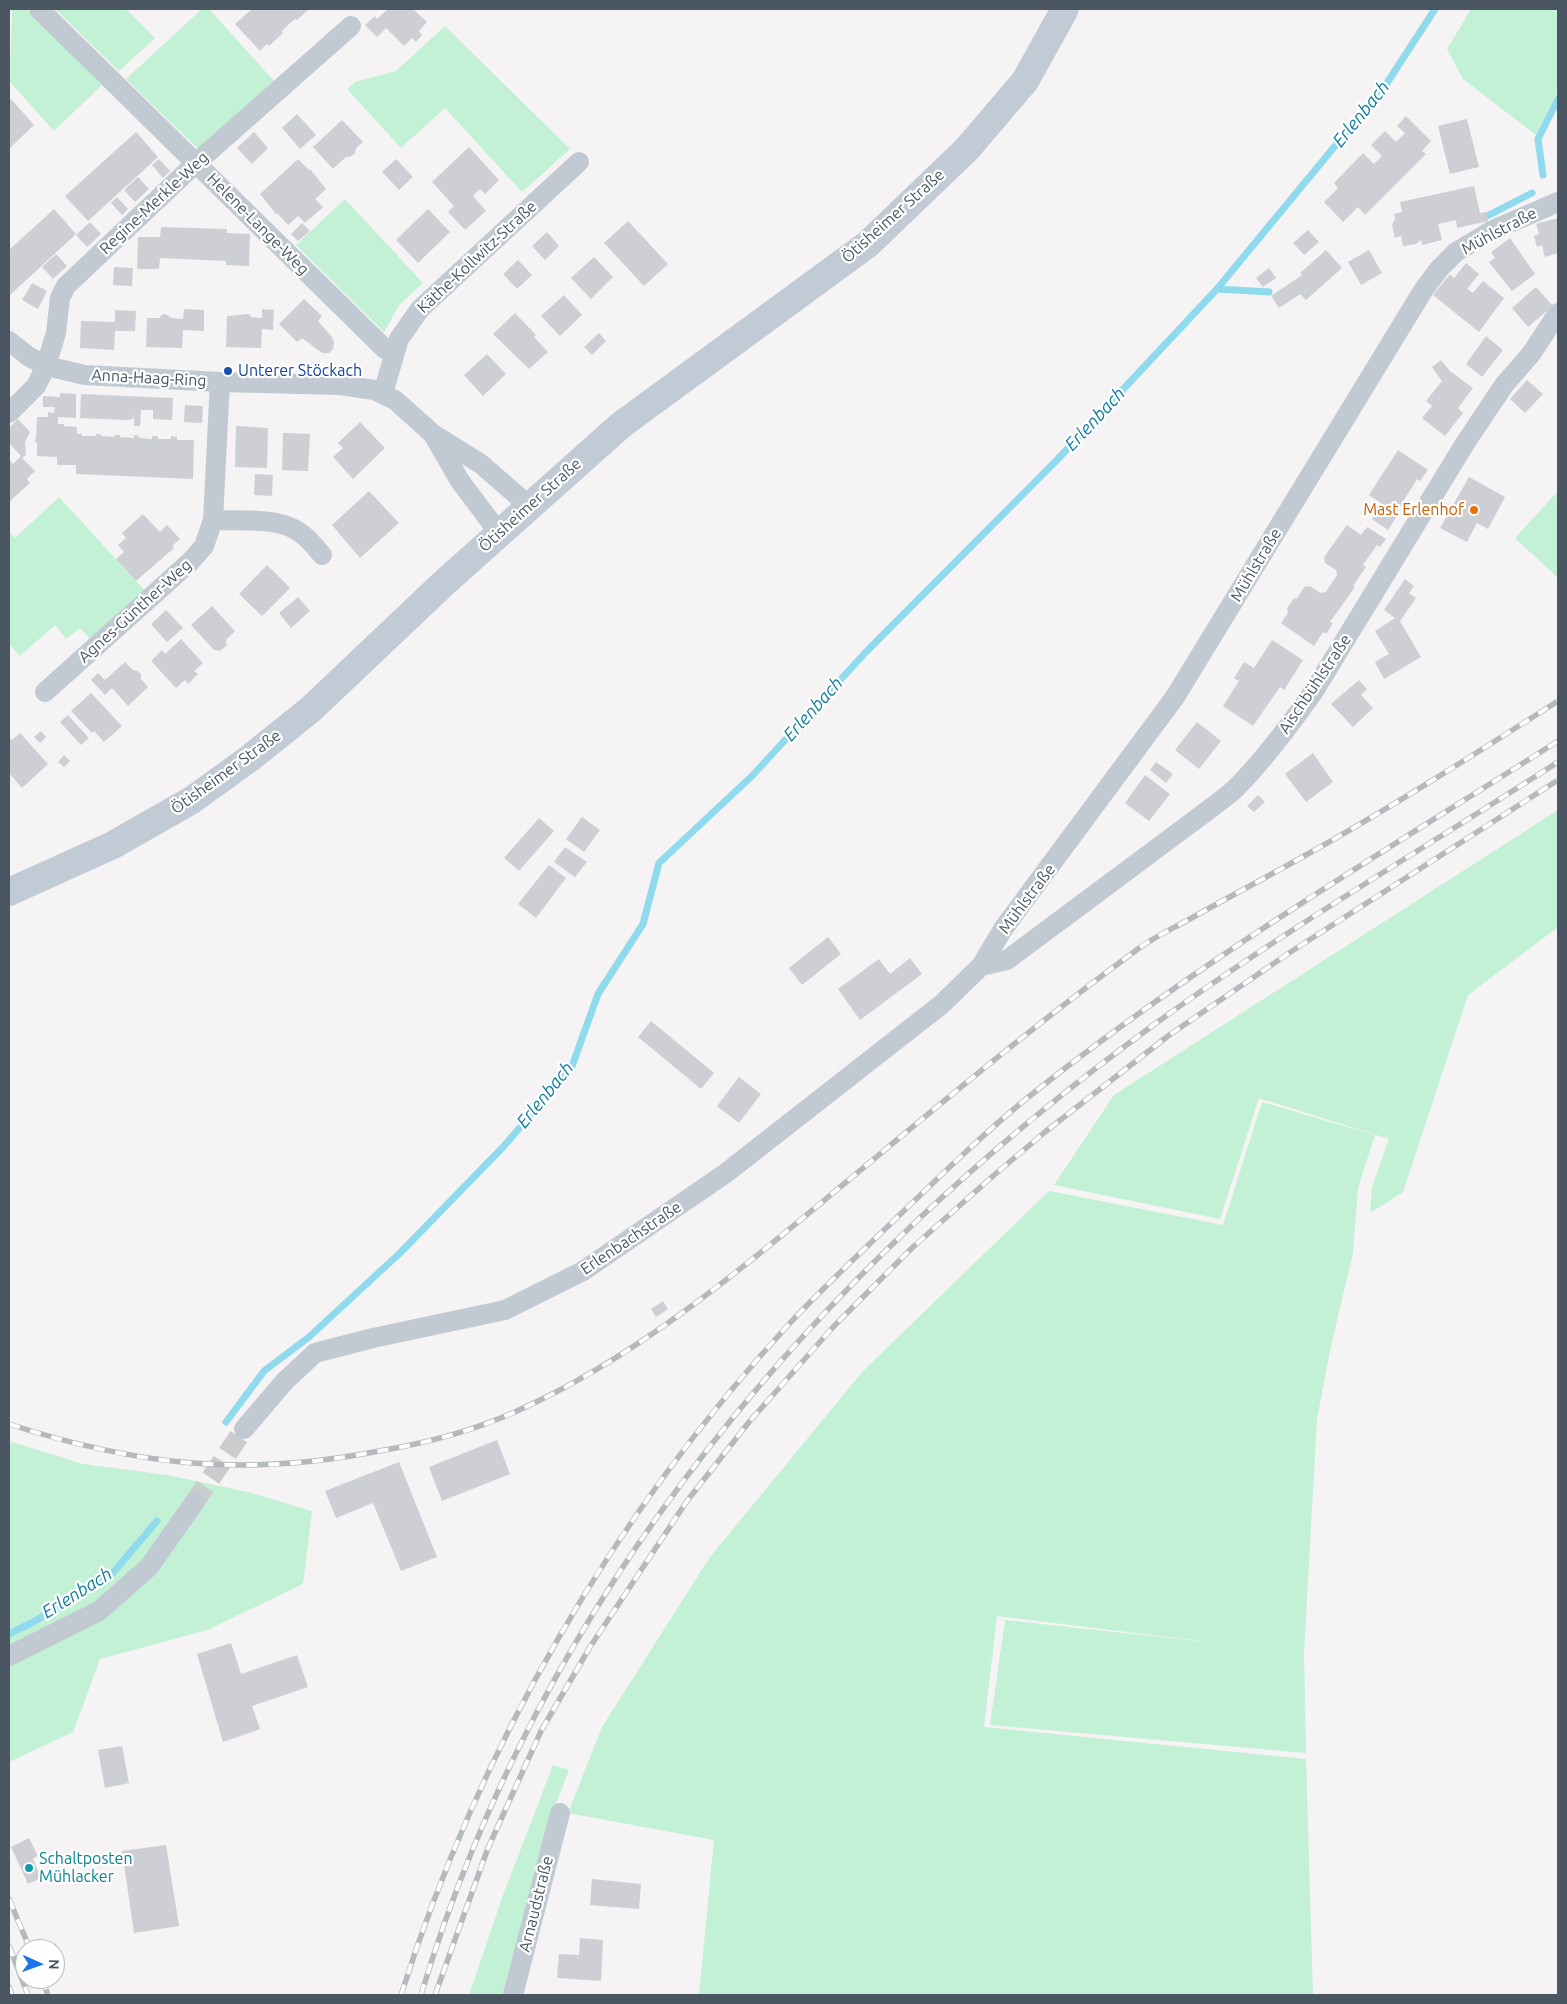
<!DOCTYPE html>
<meta charset="utf-8">
<style>
body{margin:0}
#map{position:relative;width:1567px;height:2004px;overflow:hidden;background:#f5f3f3;font-family:Ubuntu,sans-serif}
canvas{display:block}
.frame{position:absolute;inset:0;border:10px solid #4a5661;pointer-events:none}
.north{position:absolute;left:15px;top:1939px;width:50px;height:50px;box-sizing:border-box;background:#fff;border:1px solid #b7bbc0;border-radius:50%;rotate:92deg;font-size:14px;font-weight:700;line-height:20px;text-align:center;color:#4a5661}
.north::after{content:'';display:block;margin:auto;width:18px;height:22px;background:#1a73e8;clip-path:polygon(50% 0,100% 100%,50% 72%,0 100%)}
</style>
<div id="map">
<canvas width="1567" height="2004"></canvas>
<div class="frame"></div>
<div class="north">N</div>
</div>
<script>
const context = document.querySelector('canvas').getContext('2d');
context.lineJoin = 'round';
function fill(path, color) {
  context.fillStyle = color;
  context.fill(path, 'evenodd');
}
function strokePath(path, color, width, dash) {
  context.strokeStyle = color;
  context.lineWidth = width;
  context.lineCap = dash ? 'butt' : 'round';
  context.setLineDash(dash || []);
  context.stroke(path);
}
function label(font, color, halo, rows, align = 'center') {
  context.font = font + ' Ubuntu,sans-serif';
  context.lineWidth = 4.5;
  context.setLineDash([]);
  context.textBaseline = 'middle';
  context.strokeStyle = halo;
  context.fillStyle = color;
  for (const [text, x, y, turn = 0] of rows) {
    context.save();
    context.translate(x, y);
    context.rotate((+turn || 0) * Math.PI / 180);
    context.textAlign = isNaN(turn) ? turn : align;
    if (halo) context.strokeText(text, 0, 0);
    context.fillText(text, 0, 0);
    context.restore();
  }
}
const green = new Path2D(`
 M 12,9 L 28,9 L 29,12 L 102,85 L 54,131 L 10,82 Z
 M 55,9 L 126,9 L 155,38 L 119,71 Z
 M 202,9 L 209,9 L 274,81 L 199,150 L 126,79 Z
 M 1471,9 L 1558,9 L 1558,91 L 1536,135 L 1463,79 L 1447,49 Z
 M 445,26 L 570,149 L 522,192 L 445,108 L 401,148 L 347,89 L 355,82 L 396,71 Z
 M 345,199 L 423,283 L 400,304 L 384,332 L 296,245 Z
 M 1558,491 L 1558,578 L 1515,538 Z
 M 59,497 L 145,591 L 91,640 L 80,628 L 66,639 L 55,625 L 20,656 L 9,644 L 9,532 L 15,538 Z
 M 1558,810 L 1558,927 L 1468,995 L 1403,1192 L 1370,1213 L 1372,1187 L 1389,1139 L 1259,1098 L 1220,1219 L 1054,1185 L 1114,1095 Z
 M 1262,1102 L 1375,1135 L 1358,1188 L 1353,1253 L 1331,1346 L 1317,1419 L 1304,1653 L 1306,1753 L 990,1725 L 1005,1620 L 1224,1644 L 997,1616 L 984,1727 L 1306,1759 L 1313,1995 L 699,1995 L 714,1840 L 568,1813 L 602,1727 L 710,1557 L 863,1371 L 1049,1191 L 1223,1225 Z
 M 9,1441 L 83,1464 L 167,1475 L 248,1492 L 312,1511 L 303,1584 L 207,1630 L 100,1659 L 73,1732 L 9,1762 Z
 M 553,1765 L 569,1770 L 552,1813 L 506,1995 L 469,1995 L 502,1898 Z`);
const stream = new Path2D(`
 M 1543,175 L 1538,139 L 1558,99
 M 1487,216 L 1532,193
 M 1217,289 L 1269,292
 M 226,1422 L 264,1371 L 309,1337 L 400,1253 L 503,1147 L 571,1069 L 598,994 L 643,924 L 659,863 L 752,776 L 865,653 L 1056,461 L 1217,289 L 1387,83 L 1435,9
 M 9,1634 L 35,1621 L 111,1575 L 157,1521`);
const building = new Path2D(`
 M 252,9 L 309,9 L 297,20 L 295,19 L 288,25 L 281,32 L 283,33 L 269,46 L 267,44 L 260,51 L 235,24 Z
 M 388,9 L 413,9 L 427,22 L 419,31 L 422,35 L 416,42 L 412,38 L 404,46 L 386,28 L 377,37 L 365,25 L 375,16 L 377,19 Z
 M 11,99 L 34,125 L 9,149 L 9,102 Z
 M 297,114 L 316,135 L 300,149 L 282,128 Z
 M 1406,116 L 1431,141 L 1422,151 L 1426,154 L 1365,215 L 1358,207 L 1343,222 L 1324,202 L 1338,188 L 1334,183 L 1363,153 L 1374,164 L 1382,156 L 1371,145 L 1385,131 L 1396,142 L 1405,133 L 1397,126 Z
 M 1467,119 L 1479,167 L 1450,174 L 1438,126 Z
 M 342,120 L 363,142 L 356,148 L 355,153 L 350,157 L 346,157 L 333,169 L 313,147 Z
 M 136,132 L 158,157 L 88,221 L 65,196 Z
 M 254,132 L 268,148 L 252,164 L 237,148 Z
 M 469,147 L 499,180 L 485,194 L 480,189 L 473,196 L 486,211 L 465,230 L 448,212 L 454,206 L 432,182 Z
 M 159,159 L 170,171 L 163,178 L 152,165 Z
 M 298,159 L 309,170 L 310,169 L 326,189 L 315,199 L 323,207 L 305,223 L 298,216 L 288,225 L 277,213 L 276,214 L 260,194 Z
 M 396,159 L 413,177 L 399,190 L 382,172 Z
 M 138,177 L 149,189 L 135,202 L 124,190 Z
 M 1474,186 L 1480,213 L 1486,212 L 1488,221 L 1457,228 L 1456,220 L 1438,224 L 1442,240 L 1422,245 L 1421,240 L 1416,244 L 1403,246 L 1401,236 L 1395,238 L 1392,225 L 1395,219 L 1394,214 L 1402,212 L 1400,202 Z
 M 117,197 L 128,209 L 122,215 L 111,203 Z
 M 54,209 L 76,234 L 9,296 L 9,250 Z
 M 428,209 L 450,232 L 418,263 L 396,240 Z
 M 1558,218 L 1558,253 L 1545,257 L 1542,245 L 1537,247 L 1534,236 L 1539,234 L 1536,224 Z
 M 628,221 L 668,264 L 644,286 L 604,243 Z
 M 90,222 L 101,234 L 87,247 L 76,235 Z
 M 302,223 L 310,231 L 298,241 L 291,234 Z
 M 161,227 L 227,229 L 227,233 L 250,234 L 249,266 L 226,265 L 226,261 L 160,258 L 159,269 L 137,269 L 138,237 L 160,237 Z
 M 1308,230 L 1319,242 L 1304,255 L 1293,243 Z
 M 547,232 L 559,246 L 545,260 L 532,246 Z
 M 1510,238 L 1535,274 L 1512,291 L 1489,262 L 1495,258 L 1491,252 Z
 M 1326,250 L 1342,268 L 1306,300 L 1300,294 L 1279,308 L 1271,296 L 1302,275 L 1300,273 Z
 M 1369,250 L 1382,273 L 1361,285 L 1348,262 Z
 M 56,254 L 67,266 L 53,279 L 42,267 Z
 M 594,257 L 613,277 L 591,299 L 571,278 Z
 M 518,260 L 532,275 L 517,289 L 503,274 Z
 M 1466,263 L 1479,274 L 1467,289 L 1473,293 L 1483,281 L 1504,298 L 1479,332 L 1433,295 L 1450,274 L 1454,278 Z
 M 114,267 L 133,268 L 132,286 L 113,285 Z
 M 1269,268 L 1276,278 L 1263,287 L 1256,278 Z
 M 32,283 L 47,291 L 38,309 L 22,300 Z
 M 1536,287 L 1553,306 L 1528,327 L 1512,308 Z
 M 564,295 L 582,315 L 560,336 L 541,316 Z
 M 304,299 L 322,316 L 318,321 L 332,337 L 334,343 L 333,349 L 329,353 L 323,353 L 318,350 L 302,338 L 297,342 L 279,324 Z
 M 184,309 L 204,310 L 204,331 L 183,330 L 182,348 L 146,347 L 147,318 L 159,318 L 163,314 L 168,315 L 171,318 L 183,319 Z
 M 262,309 L 274,310 L 273,330 L 262,329 L 261,348 L 226,347 L 227,316 L 249,314 L 251,317 L 262,318 Z
 M 115,310 L 136,311 L 135,331 L 115,331 L 114,350 L 80,348 L 81,321 L 115,322 Z
 M 515,313 L 536,335 L 534,337 L 548,352 L 529,369 L 493,334 Z
 M 599,333 L 606,341 L 592,355 L 584,347 Z
 M 1486,336 L 1503,350 L 1482,377 L 1466,364 Z
 M 487,354 L 506,374 L 483,396 L 464,375 Z
 M 1441,360 L 1450,371 L 1473,388 L 1458,408 L 1463,413 L 1445,436 L 1422,418 L 1432,406 L 1426,401 L 1442,381 L 1432,367 Z
 M 1527,380 L 1543,394 L 1525,413 L 1510,399 Z
 M 60,393 L 76,394 L 76,418 L 58,417 L 58,424 L 64,424 L 64,426 L 77,427 L 77,434 L 82,434 L 82,436 L 96,436 L 96,434 L 101,434 L 101,436 L 115,437 L 115,435 L 120,435 L 120,437 L 134,438 L 134,435 L 139,436 L 139,438 L 152,439 L 152,436 L 158,436 L 158,439 L 171,439 L 171,436 L 177,437 L 177,440 L 194,440 L 193,479 L 76,474 L 76,465 L 57,465 L 57,457 L 37,456 L 37,443 L 34,441 L 36,439 L 37,417 L 48,417 L 48,412 L 54,413 L 55,407 L 43,407 L 43,396 L 60,397 Z
 M 81,394 L 173,398 L 172,420 L 153,419 L 153,410 L 141,410 L 140,426 L 134,426 L 134,413 L 133,419 L 127,420 L 80,418 Z
 M 185,405 L 203,406 L 202,423 L 184,422 Z
 M 18,419 L 30,432 L 25,442 L 26,455 L 22,458 L 35,471 L 27,479 L 30,483 L 9,502 L 9,459 L 13,464 L 21,456 L 9,443 L 9,428 Z
 M 360,422 L 385,448 L 353,479 L 333,457 L 343,448 L 338,443 Z
 M 236,426 L 268,428 L 267,468 L 235,467 Z
 M 283,433 L 310,434 L 308,471 L 282,470 Z
 M 1398,450 L 1428,470 L 1420,481 L 1417,479 L 1396,513 L 1398,514 L 1388,530 L 1372,519 L 1382,504 L 1369,495 Z
 M 255,474 L 273,475 L 272,496 L 254,495 Z
 M 1469,477 L 1505,497 L 1488,529 L 1477,523 L 1467,542 L 1440,528 Z
 M 369,491 L 399,523 L 360,558 L 332,525 Z
 M 143,514 L 160,532 L 167,525 L 180,539 L 172,546 L 174,548 L 136,581 L 116,559 L 124,552 L 118,545 L 126,538 L 122,533 Z
 M 1347,525 L 1361,535 L 1367,527 L 1386,539 L 1380,547 L 1377,545 L 1363,565 L 1366,567 L 1353,586 L 1355,587 L 1330,622 L 1333,623 L 1326,634 L 1323,632 L 1314,646 L 1281,623 L 1288,613 L 1287,608 L 1294,598 L 1297,599 L 1304,587 L 1310,586 L 1320,593 L 1326,592 L 1337,575 L 1336,570 L 1325,563 L 1324,557 Z
 M 267,565 L 290,588 L 262,616 L 239,594 Z
 M 1405,579 L 1414,586 L 1409,593 L 1416,598 L 1400,621 L 1421,657 L 1384,679 L 1375,662 L 1389,654 L 1375,631 L 1395,618 L 1384,610 Z
 M 298,597 L 310,611 L 291,628 L 279,613 Z
 M 212,606 L 235,631 L 226,640 L 227,645 L 220,651 L 214,650 L 191,625 Z
 M 166,610 L 183,628 L 167,642 L 151,624 Z
 M 181,639 L 203,663 L 194,671 L 198,674 L 188,684 L 185,680 L 176,688 L 151,661 L 162,650 L 165,654 Z
 M 1272,640 L 1303,660 L 1284,690 L 1280,687 L 1253,726 L 1223,706 L 1239,681 L 1234,678 L 1244,662 L 1254,668 Z
 M 125,662 L 133,670 L 138,671 L 141,674 L 141,679 L 148,687 L 128,706 L 112,688 L 105,695 L 91,680 L 98,673 L 105,680 Z
 M 1359,680 L 1367,689 L 1361,695 L 1373,708 L 1353,727 L 1331,704 Z
 M 91,693 L 122,726 L 104,742 L 94,731 L 92,733 L 71,711 Z
 M 68,715 L 89,738 L 81,745 L 60,722 Z
 M 1197,722 L 1221,741 L 1199,769 L 1175,750 Z
 M 41,731 L 46,737 L 40,743 L 34,737 Z
 M 20,733 L 48,764 L 22,788 L 9,773 L 9,737 L 12,740 Z
 M 1313,753 L 1333,782 L 1306,802 L 1285,774 Z
 M 64,755 L 70,761 L 64,767 L 58,762 Z
 M 1156,762 L 1173,774 L 1166,783 L 1150,770 Z
 M 1145,775 L 1170,794 L 1149,821 L 1125,803 Z
 M 1258,795 L 1265,802 L 1254,812 L 1247,806 Z
 M 582,817 L 600,830 L 584,852 L 566,839 Z
 M 539,818 L 554,831 L 519,871 L 504,858 Z
 M 565,847 L 587,862 L 575,877 L 554,862 Z
 M 549,865 L 566,878 L 536,918 L 518,904 Z
 M 828,937 L 841,954 L 802,985 L 789,968 Z
 M 910,958 L 922,974 L 860,1020 L 838,989 L 879,959 L 890,974 Z
 M 651,1021 L 714,1073 L 701,1089 L 638,1037 Z
 M 739,1077 L 761,1094 L 739,1123 L 717,1106 Z
 M 663,1301 L 668,1309 L 656,1317 L 651,1309 Z
 M 497,1440 L 510,1474 L 442,1501 L 429,1467 Z
 M 399,1462 L 437,1557 L 401,1571 L 373,1503 L 336,1518 L 325,1491 Z
 M 231,1643 L 241,1674 L 297,1655 L 308,1687 L 252,1706 L 260,1729 L 223,1742 L 197,1654 Z
 M 122,1746 L 129,1783 L 105,1788 L 98,1750 Z
 M 29,1838 L 38,1856 L 33,1859 L 41,1878 L 28,1884 L 11,1847 Z
 M 166,1845 L 179,1926 L 134,1933 L 122,1851 Z
 M 592,1879 L 641,1884 L 639,1909 L 590,1905 Z
 M 580,1938 L 603,1940 L 601,1981 L 557,1978 L 559,1954 L 579,1955 Z`);
const minorTunnel = new Path2D(`
 M 194,1503 L 244,1429`);
const minor = new Path2D(`
 M 39,9 L 385,349 L 394,353
 M 9,341 L 28,356 L 46,366 L 85,375 L 220,382 L 340,385 L 374,390 L 395,400 L 433,434 L 481,464 L 529,506
 M 383,393 L 399,339 L 420,309 L 579,162
 M 9,413 L 36,386 L 46,366 L 56,333 L 60,298 L 66,286 L 196,163 L 351,26
 M 434,436 L 460,481 L 499,533
 M 213,520 C 235,521 270,518 290,527 C 304,533 313,544 322,555
 M 45,692 L 191,561 L 204,546 L 213,520 L 220,382
 M 981,966 L 1007,960 L 1207,811 C 1216,804 1226,797 1235,789 C 1264,760 1290,725 1314,691 L 1464,445 L 1504,385 L 1531,354 L 1558,313
 M 244,1429 L 285,1381 L 315,1353 L 373,1338 L 505,1310 L 583,1271 L 726,1173 L 942,1004 L 981,966 L 1003,929 L 1175,697 L 1424,289 L 1439,269 L 1456,252 L 1491,231 L 1558,202
 M 9,1656 L 99,1611 L 149,1567 L 194,1503
 M 513,1995 L 560,1813`);
const secondary = new Path2D(`
 M 9,892 L 113,845 L 192,800 L 250,758 L 311,709 L 445,582 L 621,425 L 868,244 L 967,149 L 1025,81 L 1065,9`);
const rail = new Path2D(`
 M 9,1424 C 138,1466 246,1477 379,1451 C 427,1443 473,1431 517,1411 C 635,1358 734,1275 833,1193 C 932,1111 1030,1028 1134,952 C 1150,939 1170,930 1188,920 C 1227,898 1267,877 1306,855 C 1392,807 1475,754 1558,701
 M 9,1899 L 30,1949
 M 9,1946 L 28,1995
 M 42,1979 L 48,1995
 M 9,1987 L 12,1995
 M 401,1995 C 480,1746 613,1515 790,1323 C 820,1291 852,1261 884,1230 C 930,1186 976,1140 1026,1099 C 1191,966 1379,855 1558,741
 M 421,1995 C 543,1589 820,1267 1159,1021 C 1288,928 1425,848 1558,762
 M 435,1995 L 488,1848 L 541,1731 L 590,1647 L 687,1501 L 749,1422 L 834,1326 L 913,1247 L 993,1176 L 1045,1132 L 1168,1036 L 1289,953 L 1558,780`);
const markers = [
 [228,371,5,"#1a4fb4"],
 [1474,510,5,"#e8710a"],
 [29,1868,5,"#0f9aa8"]
];
const streetNames = [
 ["Regine-Merkle-Weg",154,203,-43],
 ["Ötisheimer Straße",893,216,-42],
 ["Helene-Lange-Weg",258,224,45],
 ["Mühlstraße",1499,231,-28],
 ["Käthe-Kollwitz-Straße",477,257,-43],
 ["Anna-Haag-Ring",149,378,3],
 ["Ötisheimer Straße",530,505,-42],
 ["Mühlstraße",1256,565,-59],
 ["Agnes-Günther-Weg",135,611,-42],
 ["Aischbühlstraße",1315,684,-56],
 ["Ötisheimer Straße",226,772,-36],
 ["Mühlstraße",1027,899,-53],
 ["Erlenbachstraße",631,1238,-34],
 ["Arnaudstraße",536,1904,-76]
];
const transitNames = [
 ["Unterer Stöckach",238,371]
];
const foodNames = [
 ["Mast Erlenhof",1464,510]
];
const cultureNames = [
 ["Schaltposten",39,1859],
 ["Mühlacker",39,1877]
];
const waterNames = [
 ["Erlenbach",1361,114,-51],
 ["Erlenbach",1095,419,-47],
 ["Erlenbach",813,709,-48],
 ["Erlenbach",545,1095,-51],
 ["Erlenbach",77,1593,-32]
];
fill(green, '#c3f1d5');
strokePath(stream, '#90daee', 7);
fill(building, '#cdcfd5');
strokePath(minorTunnel, '#caccce', 20, [20, 10]);
strokePath(minor, '#c1cad2', 20);
strokePath(secondary, '#c1cbd6', 28);
strokePath(rail, '#b5b8bd', 5.5);
strokePath(rail, '#fff', 4, [11]);
for (const [x, y, r, color] of markers) {
  const dot = new Path2D();
  dot.arc(x, y, r, 0, 2 * Math.PI);
  context.fillStyle = color;
  context.fill(dot);
  strokePath(dot, '#fff', 2);
}
label('16px', '#4a5661', '#fff', streetNames);
label('16px', '#164399', '#fff', transitNames, 'left');
label('16px', '#c56008', '#fff', foodNames, 'right');
label('16px', '#0d838f', '#fff', cultureNames, 'left');
label('italic 18px', '#0c7c9b', '#fff', waterNames);
</script>
